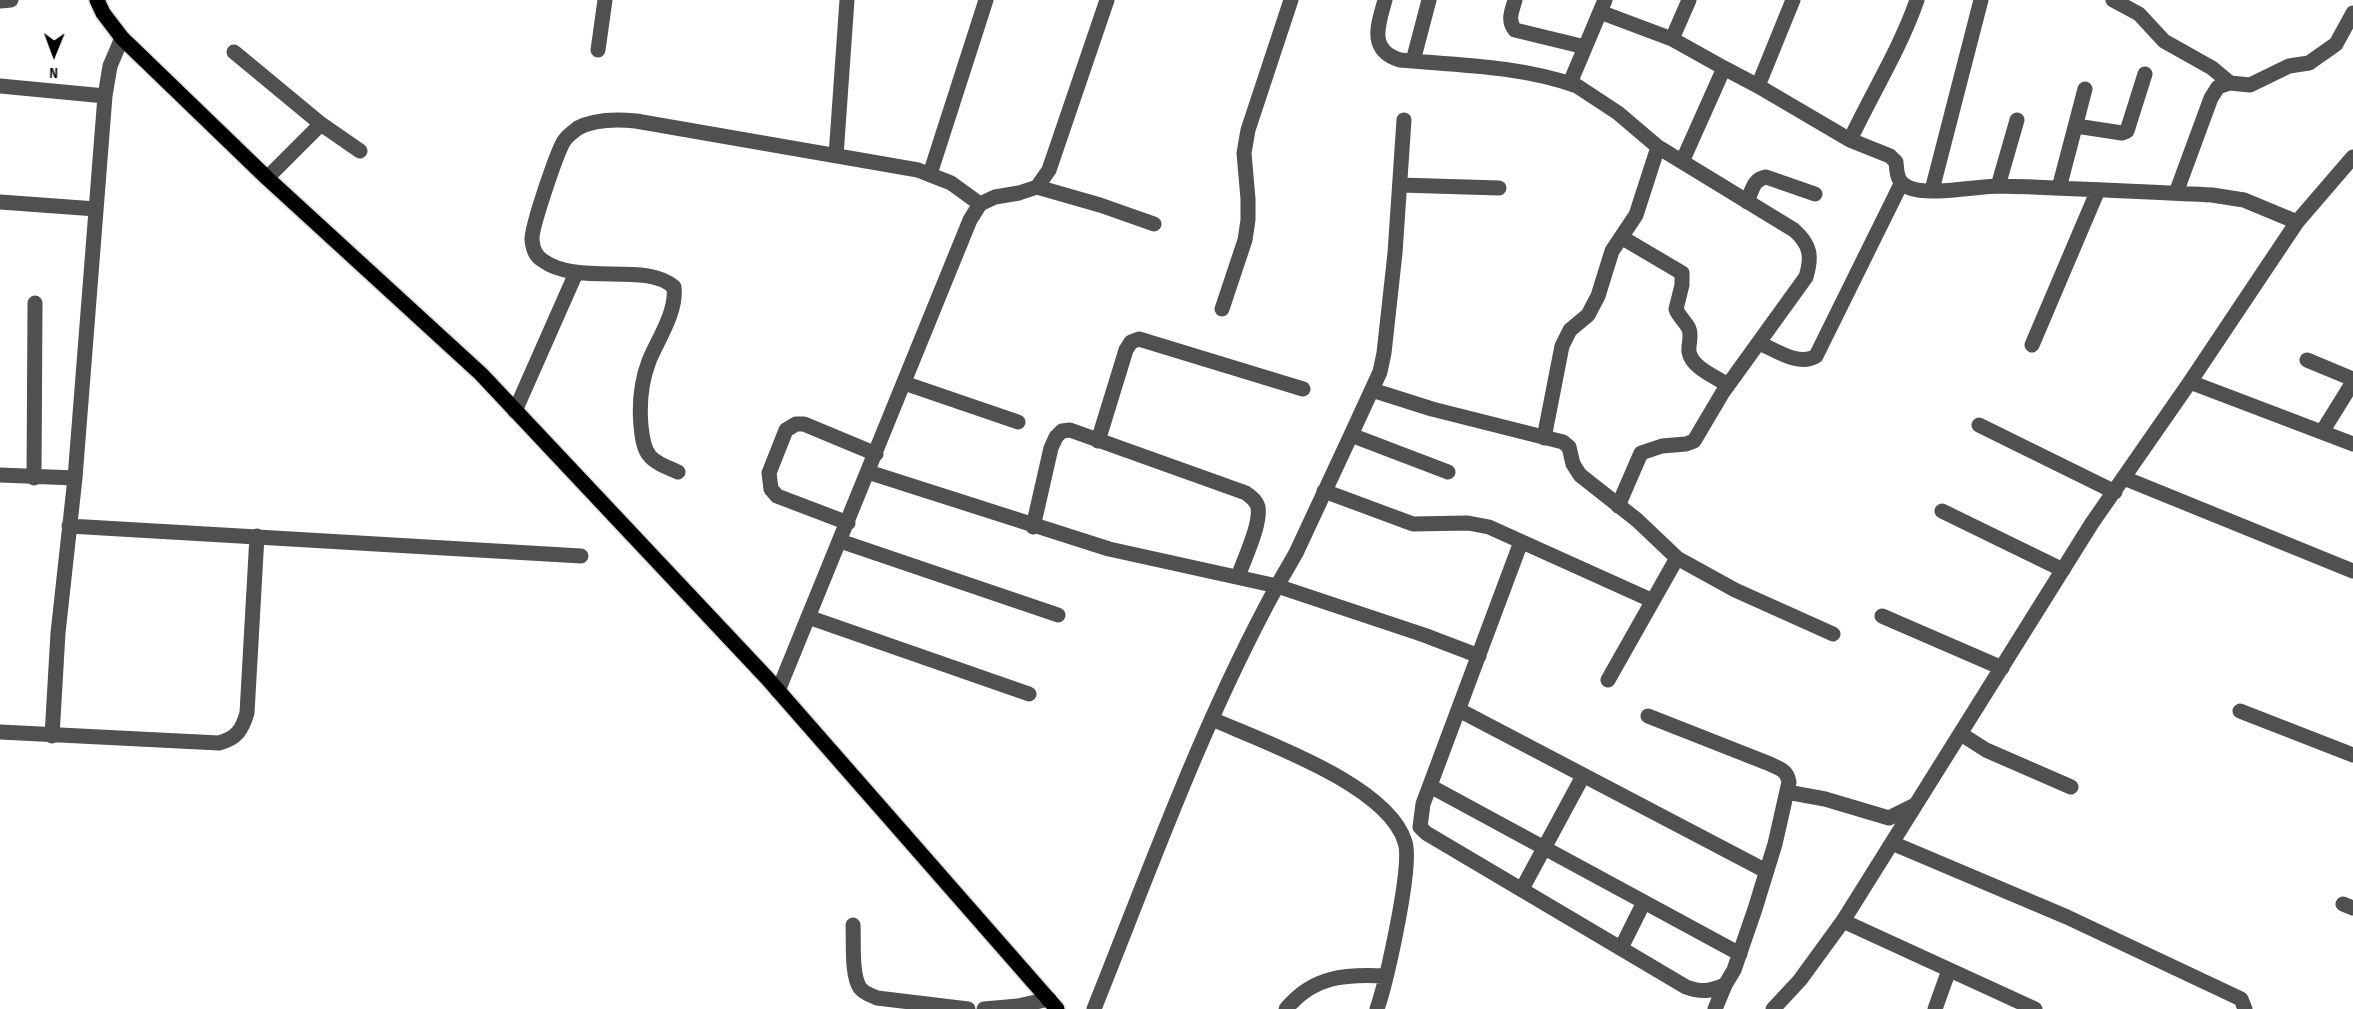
<!DOCTYPE html>
<style>
body{margin:0}
#map{position:relative;width:2353px;height:1009px;overflow:hidden;background:#fff;font-family:"Sofia Sans Condensed",sans-serif}
canvas{display:block}
.north{position:absolute;left:24px;top:24px;width:60px;height:60px;-webkit-text-stroke:4px #fff;paint-order:stroke;rotate:181deg;font-size:16px;font-weight:700;line-height:24px;text-align:center;color:#000}
.north::after{content:'';display:block;margin:auto;width:21px;height:27px;background:#000;clip-path:polygon(50% 0,100% 100%,50% 72%,0 100%)}
</style>
<div id="map">
<canvas width="2353" height="1009"></canvas>
<div class="north">N</div>
</div>
<script>
const context = document.querySelector('canvas').getContext('2d');
context.lineJoin = 'round';
function strokePath(path, color, width, dash) {
  context.strokeStyle = color;
  context.lineWidth = width;
  context.lineCap = dash ? 'butt' : 'round';
  context.setLineDash(dash || []);
  context.stroke(path);
}
const minor = new Path2D(`
 M 1385,0 C 1378,25 1368,50 1400,60 C 1459,65 1521,66 1577,86 L 1618,113 L 1658,147
 M 1515,0 C 1512,11 1507,20 1515,30 L 1585,47
 M 1793,0 L 1758,86 L 1850,140 L 1890,156 L 1896,162 C 1897,174 1897,183 1910,188 C 1931,196 1977,186 2001,186 C 2072,188 2142,192 2212,195 L 2244,200 L 2297,222
 M 2113,0 L 2139,14 L 2164,41 L 2212,68 L 2230,83
 M 0,1 L 11,0
 M 1600,12 L 1672,39 L 1724,68 L 1682,162
 M 1672,39 L 1689,0
 M 598,50 L 605,0
 M 234,52 L 321,124 L 267,178
 M 1413,61 L 1429,0
 M 1724,68 L 1758,86
 M 1570,83 L 1605,0
 M 0,86 L 105,96
 M 321,124 L 360,151
 M 2076,126 L 2122,133 L 2127,131 L 2145,74
 M 1850,140 C 1872,93 1900,49 1917,0
 M 836,156 L 847,0
 M 930,174 L 986,0
 M 1400,185 L 1499,188
 M 1998,186 L 2017,120
 M 1037,187 L 1100,205 L 1154,224
 M 2059,188 L 2085,89
 M 1932,190 L 1981,0
 M 2176,193 L 2211,98 L 2218,87 L 2230,83 L 2250,85 L 2289,66 L 2309,63 L 2336,44 L 2353,13
 M 0,202 L 96,209
 M 1747,202 C 1752,191 1753,179 1766,177 L 1815,194
 M 1621,237 L 1682,273 L 1682,285 L 1676,309 C 1679,317 1686,322 1689,329 C 1692,337 1688,344 1689,352 C 1692,368 1716,377 1728,385
 M 1222,309 L 1245,240 L 1248,220 L 1248,199 L 1244,153 L 1248,130 L 1291,0
 M 1759,343 C 1776,350 1799,367 1816,356 L 1901,184
 M 2032,345 L 2098,190
 M 2307,360 L 2353,379
 M 2190,382 L 2353,444
 M 904,383 L 1018,422
 M 1372,390 L 1432,409 L 1563,442 L 1569,447 L 1573,464 L 1580,475 L 1637,520 L 1677,558 L 1735,590 L 1833,634
 M 515,411 L 576,273
 M 1979,425 L 2115,492
 M 2322,432 L 2353,382
 M 1351,435 L 1380,372 L 1384,353 L 1395,253 L 1404,120
 M 1544,438 L 1562,346 L 1570,330 L 1588,315 L 1598,296 L 1612,251 L 1636,215 L 1658,147 L 1794,230 C 1811,245 1812,257 1806,277 L 1723,392 L 1694,441 L 1686,444 L 1662,446 L 1641,453 L 1618,506
 M 1098,441 L 1126,350 L 1131,342 L 1139,339 L 1303,389
 M 678,472 C 650,460 644,458 641,426 C 639,404 641,382 649,361 C 658,339 677,312 674,287 C 644,261 579,287 542,260 C 535,255 533,249 532,240 C 531,228 557,152 564,141 C 567,136 574,131 578,128 C 595,119 617,119 636,121 L 918,170 L 951,183 L 980,204
 M 868,472 L 1109,549 L 1277,586 C 1203,721 1151,867 1094,1009
 M 1448,472 L 1351,435 L 1296,553 L 1277,586 L 1424,635 L 1479,656
 M 0,475 L 75,478
 M 34,478 L 35,303
 M 2124,478 L 2353,571
 M 1324,491 L 1413,524 L 1468,523 L 1489,527 L 1651,600
 M 1942,511 L 2063,570
 M 848,523 L 777,496 L 771,489 L 769,473 L 786,430 L 796,424 L 804,424 L 876,454
 M 69,526 L 581,556
 M 1033,527 L 1051,448 L 1056,437 L 1062,431 L 1070,430 L 1246,493 C 1251,497 1256,500 1258,507 C 1261,525 1244,559 1238,577
 M 840,541 L 1058,615
 M 1521,542 L 1423,804 L 1420,827 L 1426,833 L 1686,987 C 1702,993 1710,991 1725,985 L 1734,970 L 1755,909 L 1775,844 L 1789,782 C 1787,770 1780,769 1770,764 L 1648,716
 M 1882,616 L 2002,668
 M 808,617 L 1029,694
 M 1608,680 L 1677,558
 M 778,691 L 970,220 L 980,204 L 995,197 L 1019,193 L 1037,187 L 1049,170 L 1107,0
 M 1459,710 L 1766,871
 M 2240,711 L 2353,755
 M 1212,719 C 1264,742 1388,785 1405,842 C 1413,866 1386,983 1377,1009
 M 0,732 L 219,743 C 237,738 242,730 247,713 L 257,536
 M 1961,734 L 1986,750 L 2071,787
 M 52,736 L 58,633 L 75,478 L 105,96 L 110,66 L 122,38
 M 1430,786 L 1740,954
 M 1787,792 L 1825,799 L 1889,818 L 1915,805
 M 1892,843 L 2067,917 L 2241,999 L 2245,1009
 M 1522,889 L 1583,776
 M 2343,904 L 2353,908
 M 1843,921 L 2035,1009
 M 853,925 C 854,942 851,974 860,988 C 865,994 871,995 877,998 L 968,1009
 M 1621,948 L 1644,902
 M 984,1009 L 1018,1006 L 1049,999
 M 1286,1009 C 1313,976 1345,974 1385,976
 M 1715,1009 L 1725,985
 M 1773,1009 L 1800,980 L 1843,921 L 2092,523 L 2190,382 L 2297,222 L 2353,157
 M 1935,1009 L 1949,970`);
const major = new Path2D(`
 M 97,0 L 103,13 L 122,38 L 267,178 L 481,374 L 767,678 L 1057,1009`);
strokePath(major, '#dbdbdb', 18);
strokePath(minor, '#505050', 15);
strokePath(major, '#000', 15);
</script>
